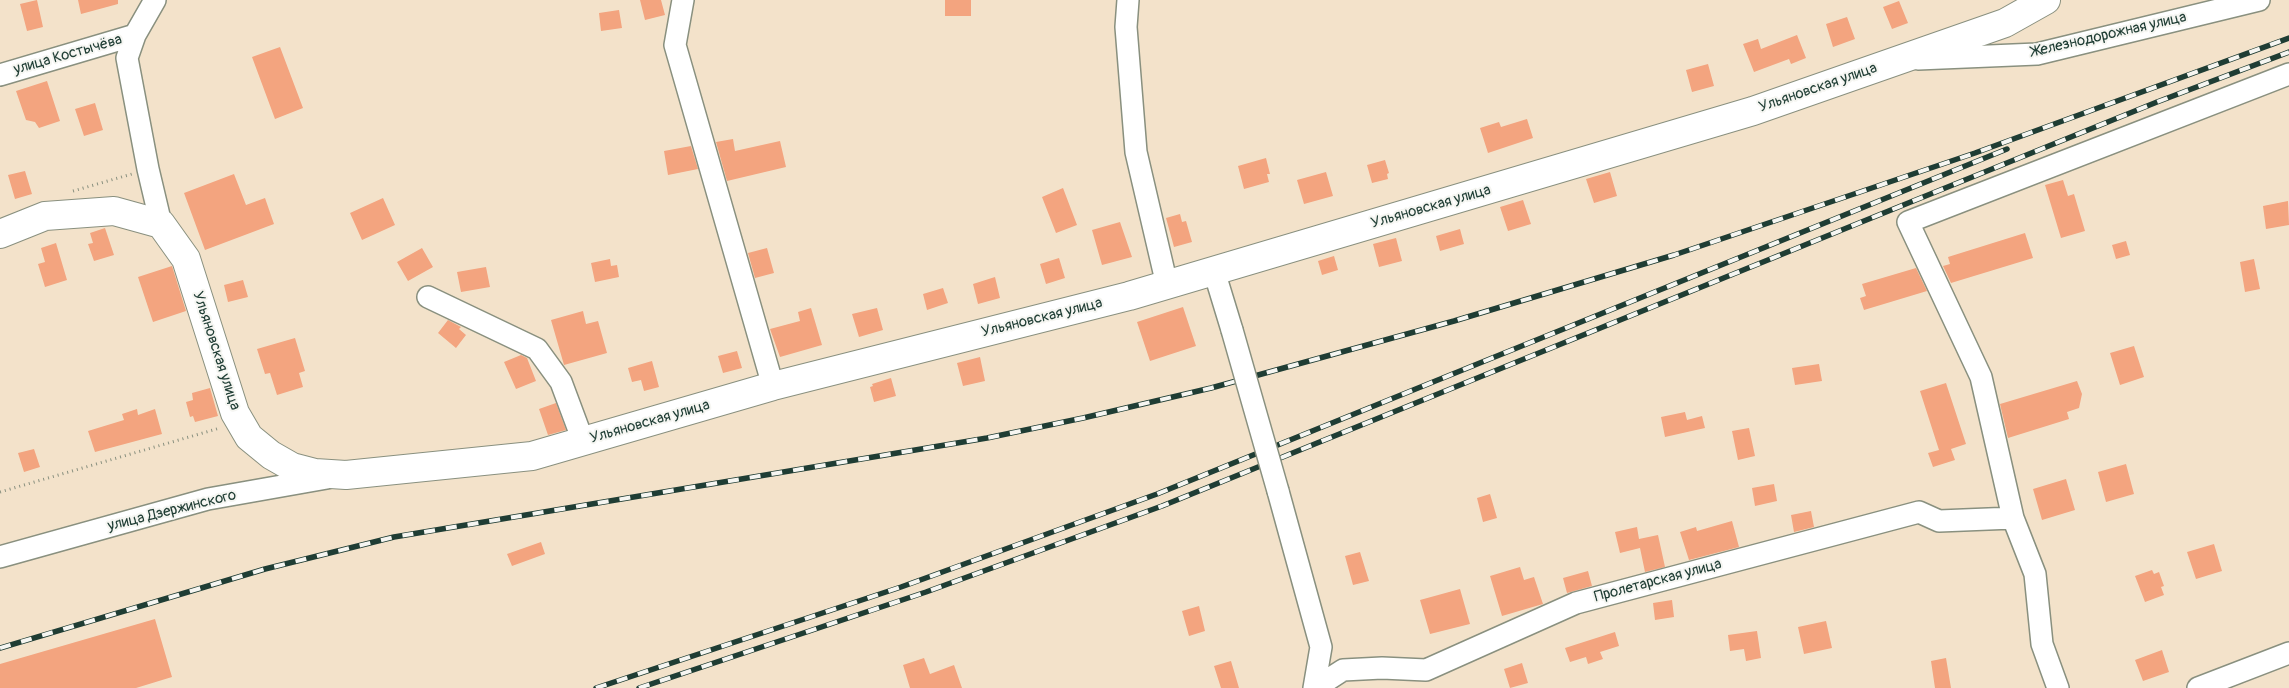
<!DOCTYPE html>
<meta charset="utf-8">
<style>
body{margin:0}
canvas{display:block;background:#f3e2ca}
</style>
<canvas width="2289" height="688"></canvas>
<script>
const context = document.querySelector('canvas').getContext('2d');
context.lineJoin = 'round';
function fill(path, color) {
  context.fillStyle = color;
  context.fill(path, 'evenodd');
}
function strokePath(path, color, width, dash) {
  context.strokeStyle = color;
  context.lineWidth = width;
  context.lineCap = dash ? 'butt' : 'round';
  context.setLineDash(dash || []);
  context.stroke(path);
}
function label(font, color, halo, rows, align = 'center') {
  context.font = font + ' Pangolin,sans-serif';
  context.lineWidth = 4;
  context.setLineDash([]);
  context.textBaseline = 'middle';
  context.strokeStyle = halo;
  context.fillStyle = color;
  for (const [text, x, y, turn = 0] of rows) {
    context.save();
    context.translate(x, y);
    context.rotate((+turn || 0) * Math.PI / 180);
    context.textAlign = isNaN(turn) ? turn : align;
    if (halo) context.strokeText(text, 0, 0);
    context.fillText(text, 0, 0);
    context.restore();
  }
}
const building = new Path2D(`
 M 37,0 L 43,27 L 27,31 L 20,4 Z
 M 78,0 L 118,0 L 118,4 L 81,14 Z
 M 640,0 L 661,0 L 665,15 L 645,20 Z
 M 945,0 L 971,0 L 971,16 L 945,16 Z
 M 1899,1 L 1908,23 L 1892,29 L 1883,7 Z
 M 619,10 L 622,28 L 601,31 L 599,13 Z
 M 1847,17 L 1855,39 L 1833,47 L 1826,24 Z
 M 1797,35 L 1806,58 L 1791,64 L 1789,59 L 1754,72 L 1743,44 L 1758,39 L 1761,49 Z
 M 280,47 L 303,108 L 275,119 L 252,57 Z
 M 1708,64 L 1714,86 L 1692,92 L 1686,70 Z
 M 47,81 L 60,121 L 39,128 L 35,122 L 26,120 L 16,91 Z
 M 95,103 L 103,130 L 84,136 L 75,109 Z
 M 1527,119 L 1533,138 L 1488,153 L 1480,128 L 1499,122 L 1501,127 Z
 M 733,139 L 735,151 L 780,141 L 786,167 L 727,181 L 716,142 Z
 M 691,146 L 698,169 L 668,175 L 664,151 Z
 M 1266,158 L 1270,174 L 1267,174 L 1269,182 L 1244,189 L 1238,166 Z
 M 1385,160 L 1389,173 L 1387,174 L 1388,179 L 1372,183 L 1367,165 Z
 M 25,171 L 32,194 L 15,199 L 8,175 Z
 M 1326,172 L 1333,196 L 1304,204 L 1297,180 Z
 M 1610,172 L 1617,196 L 1594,203 L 1586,179 Z
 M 234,174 L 246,205 L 265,198 L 274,224 L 205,250 L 184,193 Z
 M 2063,180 L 2068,196 L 2074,194 L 2085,231 L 2061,238 L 2045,185 Z
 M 1063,188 L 1077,225 L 1056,233 L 1042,197 Z
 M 383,198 L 395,225 L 362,240 L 350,213 Z
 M 1523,200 L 1531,224 L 1508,231 L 1500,207 Z
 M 2288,201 L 2289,225 L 2266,229 L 2263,206 Z
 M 1180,214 L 1182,222 L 1186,221 L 1192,242 L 1174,247 L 1166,218 Z
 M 1120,222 L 1132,257 L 1102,265 L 1092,230 Z
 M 105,228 L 114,255 L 94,261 L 88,244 L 93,243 L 90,233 Z
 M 1460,229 L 1464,244 L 1440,251 L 1436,236 Z
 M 2025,233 L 2033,258 L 1951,283 L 1943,266 L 1950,264 L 1948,257 Z
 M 1396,238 L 1402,261 L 1379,267 L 1373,244 Z
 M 2126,241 L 2130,255 L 2116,259 L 2112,245 Z
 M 56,243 L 67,280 L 45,287 L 38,264 L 45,262 L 41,248 Z
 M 422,248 L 433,267 L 408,281 L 397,262 Z
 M 767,248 L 774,273 L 755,278 L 748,253 Z
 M 1334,256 L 1338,270 L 1322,275 L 1318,261 Z
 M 1059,258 L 1065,278 L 1046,284 L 1040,264 Z
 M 610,259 L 611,266 L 617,265 L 619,277 L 595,282 L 591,263 Z
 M 2254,259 L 2260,289 L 2245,292 L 2240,262 Z
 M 172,266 L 186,311 L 153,322 L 138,277 Z
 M 486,267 L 490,287 L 461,292 L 457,272 Z
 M 1916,268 L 1927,291 L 1864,310 L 1860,298 L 1866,296 L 1862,284 Z
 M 995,277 L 1000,298 L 978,304 L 973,284 Z
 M 243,280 L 248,297 L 228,302 L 224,285 Z
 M 943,288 L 948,303 L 927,310 L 923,294 Z
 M 1183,307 L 1196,346 L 1150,361 L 1137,322 Z
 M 811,308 L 822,345 L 780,357 L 770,329 L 800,321 L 798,312 Z
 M 877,308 L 883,330 L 859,337 L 852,314 Z
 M 583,311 L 586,324 L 598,321 L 607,353 L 564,365 L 551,320 Z
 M 448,320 L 461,327 L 459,329 L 466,335 L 456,348 L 438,333 Z
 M 295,338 L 305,371 L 299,373 L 303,387 L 277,395 L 270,373 L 265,374 L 257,349 Z
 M 2134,346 L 2144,377 L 2120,385 L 2110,353 Z
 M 737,351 L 742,368 L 723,373 L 718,356 Z
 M 521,355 L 527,358 L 536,381 L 516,389 L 504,362 Z
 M 980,357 L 985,381 L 963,386 L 957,363 Z
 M 652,361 L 659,387 L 644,391 L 641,380 L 632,382 L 628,368 Z
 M 1819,364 L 1822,381 L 1795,385 L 1792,368 Z
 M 891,378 L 896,396 L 874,402 L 870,387 L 873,386 L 872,384 Z
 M 2077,381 L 2082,394 L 2079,408 L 2067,412 L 2069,419 L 2008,438 L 2000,404 Z
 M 1946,383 L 1966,444 L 1951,449 L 1955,460 L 1933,467 L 1928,453 L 1939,450 L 1920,391 Z
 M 210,388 L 218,416 L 195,422 L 193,416 L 190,417 L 186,402 L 193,400 L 192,393 Z
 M 556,403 L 566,430 L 548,435 L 539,409 Z
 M 137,409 L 138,415 L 155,409 L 162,434 L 95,452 L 88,431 L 124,420 L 122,414 Z
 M 1685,412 L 1687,420 L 1702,416 L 1705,428 L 1665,437 L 1661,417 Z
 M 1749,428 L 1755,456 L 1738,460 L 1732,431 Z
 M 34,449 L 40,467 L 24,472 L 18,453 Z
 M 2126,464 L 2134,494 L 2106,502 L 2098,472 Z
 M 2066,479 L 2075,510 L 2042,520 L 2033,489 Z
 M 1774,484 L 1777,501 L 1755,506 L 1752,488 Z
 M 1490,494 L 1497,518 L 1483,522 L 1477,498 Z
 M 1811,511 L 1814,527 L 1794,532 L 1791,515 Z
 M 1732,521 L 1739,547 L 1689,560 L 1680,532 L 1696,527 L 1697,531 Z
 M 1637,527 L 1639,539 L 1658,535 L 1665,567 L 1645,572 L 1640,548 L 1620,553 L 1615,532 Z
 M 541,542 L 545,554 L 512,566 L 507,554 Z
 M 2214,544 L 2222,571 L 2196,579 L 2187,552 Z
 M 1360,552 L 1369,581 L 1353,585 L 1345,556 Z
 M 1520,567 L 1524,580 L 1534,577 L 1543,604 L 1502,616 L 1490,576 Z
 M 2152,570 L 2154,574 L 2159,572 L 2164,586 L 2161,587 L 2164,595 L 2145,602 L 2135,576 Z
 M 1588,571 L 1592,586 L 1567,593 L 1563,578 Z
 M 1460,589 L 1470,624 L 1430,634 L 1420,600 Z
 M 1672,600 L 1674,617 L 1655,620 L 1653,603 Z
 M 1199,606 L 1205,631 L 1189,636 L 1182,611 Z
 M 155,619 L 172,677 L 136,688 L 0,688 L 0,664 Z
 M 1826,621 L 1832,648 L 1804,654 L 1798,627 Z
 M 1757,631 L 1761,658 L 1746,661 L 1744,649 L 1730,651 L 1728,635 Z
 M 1615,632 L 1619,646 L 1600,652 L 1603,659 L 1588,664 L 1586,657 L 1570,662 L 1565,648 Z
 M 2162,650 L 2169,672 L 2143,681 L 2135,660 Z
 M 924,658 L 930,674 L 954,665 L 962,688 L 910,688 L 903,665 Z
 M 1946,658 L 1951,688 L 1935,688 L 1931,661 Z
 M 1231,661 L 1239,688 L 1221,688 L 1214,666 Z
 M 1522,663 L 1528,683 L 1510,688 L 1504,669 Z`);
const path = new Path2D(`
 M 73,191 L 132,174
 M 0,492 L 220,428`);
const minor = new Path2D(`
 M 155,0 L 135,35 L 127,58 L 148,169 L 161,224
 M 683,0 L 675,45 L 773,386
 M 1128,0 L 1126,27 L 1136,152 L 1167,285
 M 1918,59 L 2037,54 L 2259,0
 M 0,75 L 135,35
 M 1214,271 L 1232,330
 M 428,297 L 537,349 L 561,382 L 583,441
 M 1278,491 L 1321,647 L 1314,688
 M 0,557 L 208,499 L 327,478
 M 1315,688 L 1343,670 L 1382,668 L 1426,670 L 1576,603 L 1919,512 L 1939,521 L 2013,518
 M 2058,688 L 2042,644 L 2035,574 L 2013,518 L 1981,377 L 1908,222 L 2289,74
 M 2198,688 L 2289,653`);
const major = new Path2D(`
 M 0,234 L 45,216 L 114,211 L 161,224 L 186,259 L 235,413 L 249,437 L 271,455 L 292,467 L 315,473 L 346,475 L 532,456 L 773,386 L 1129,296 L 1753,111 L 2005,23 L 2046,0`);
const rail = new Path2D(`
 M 0,648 L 265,569 L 394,537 L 987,438 L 1083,418 L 1211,388 L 1454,321 L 1674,255 L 1975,153 L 2289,38
 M 596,688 L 901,587 L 1157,494 L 2007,149
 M 639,688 L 926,592 L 1162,506 L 2157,102 L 2289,52`);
const minorBridge = new Path2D(`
 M 1232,330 L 1278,491`);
const streetNames = [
 ["Железнодорожная улица",2109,35,-13],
 ["улица Костычёва",68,55,-16],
 ["Ульяновская улица",1818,88,-19],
 ["Ульяновская улица",1431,207,-16],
 ["Ульяновская улица",1042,318,-14],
 ["Ульяновская улица",216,351,72],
 ["Ульяновская улица",650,422,-16],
 ["улица Дзержинского",172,511,-14],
 ["Пролетарская улица",1658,581,-15]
];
fill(building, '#f3a47f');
strokePath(minor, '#89907f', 24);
strokePath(major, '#89907f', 30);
strokePath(path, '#89907f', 3, [1, 4]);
strokePath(minor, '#fff', 21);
strokePath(major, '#fff', 28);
strokePath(rail, '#1f3d34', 5.5);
strokePath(rail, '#f6f6f2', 4, [11]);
strokePath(minorBridge, '#89907f', 24, []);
strokePath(minorBridge, '#fff', 21);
label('15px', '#1f3d34', '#f6f6f2', streetNames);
</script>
